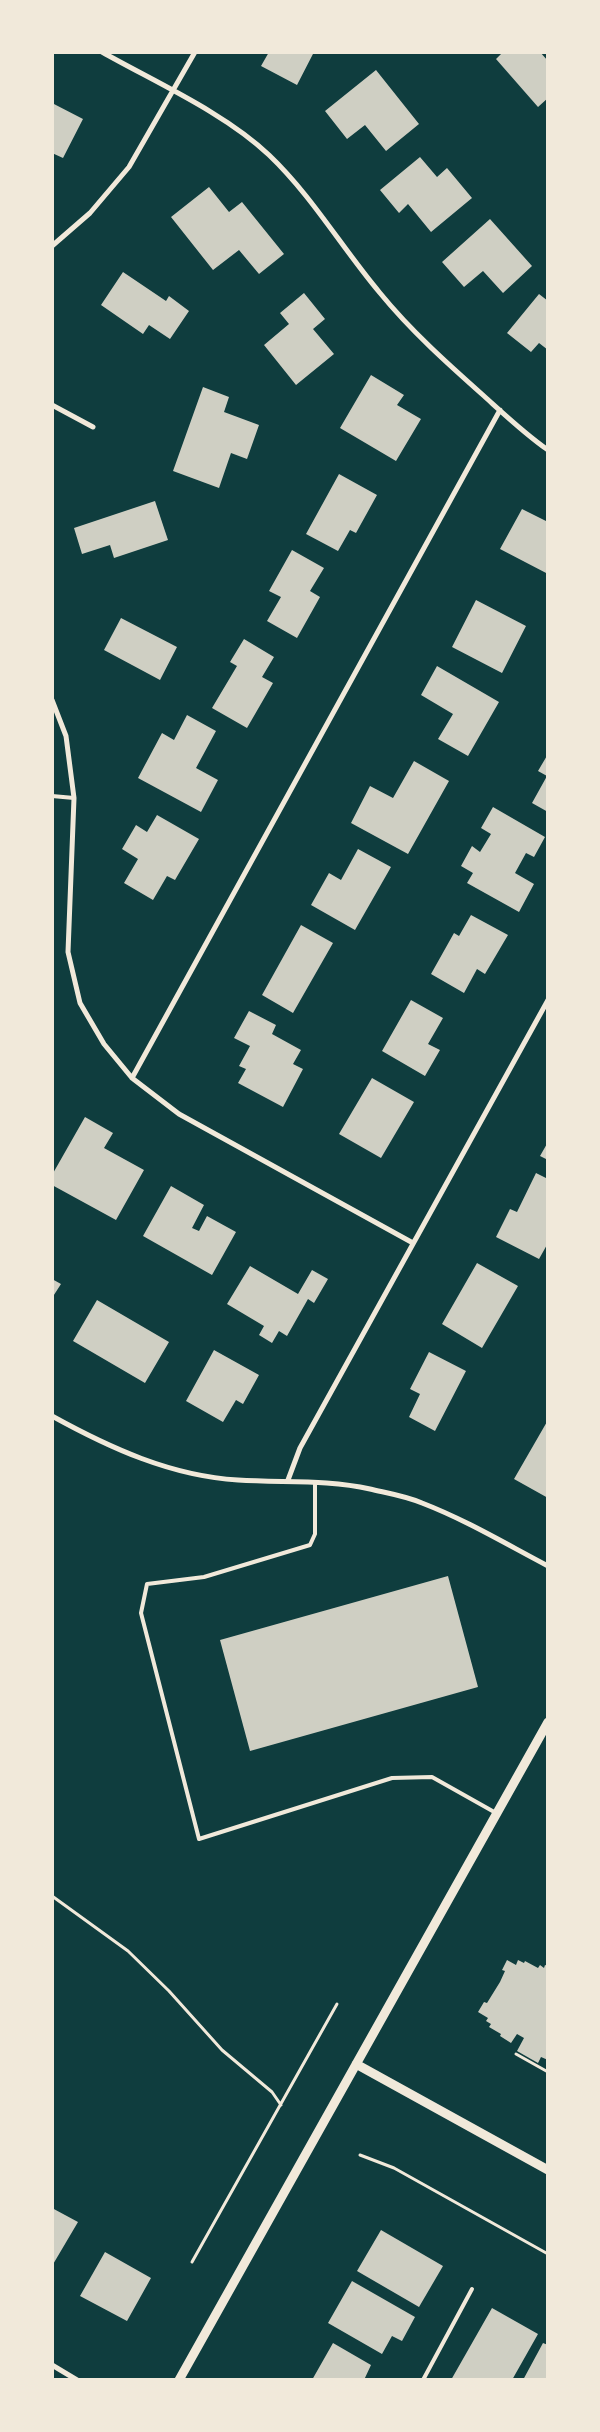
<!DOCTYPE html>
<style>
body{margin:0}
#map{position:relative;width:600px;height:2432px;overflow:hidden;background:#0f3d3e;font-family:"IBM Plex Sans",sans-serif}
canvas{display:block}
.frame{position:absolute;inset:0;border:54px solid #f1e9da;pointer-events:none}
</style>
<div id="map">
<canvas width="600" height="2432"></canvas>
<div class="frame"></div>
</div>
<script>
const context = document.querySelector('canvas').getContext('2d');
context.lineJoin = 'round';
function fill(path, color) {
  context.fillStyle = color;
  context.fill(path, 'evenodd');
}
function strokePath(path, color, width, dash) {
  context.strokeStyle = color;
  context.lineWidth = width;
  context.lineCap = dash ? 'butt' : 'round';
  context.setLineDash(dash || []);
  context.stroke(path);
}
const building = new Path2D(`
 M 269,52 L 314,52 L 297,85 L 261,66 Z
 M 503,52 L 540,52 L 548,61 L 548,98 L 538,107 L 496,59 Z
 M 376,70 L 419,124 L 386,151 L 365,125 L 347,139 L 325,111 Z
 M 52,103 L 83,119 L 63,158 L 52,153 Z
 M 420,157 L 437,177 L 447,168 L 472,198 L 431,232 L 408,204 L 399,213 L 380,190 Z
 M 209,187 L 229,212 L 242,202 L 284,254 L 259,274 L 239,250 L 213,270 L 171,217 Z
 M 490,219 L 532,266 L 503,293 L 483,271 L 464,287 L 442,262 Z
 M 123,272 L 166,301 L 169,296 L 189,311 L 170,339 L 149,325 L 143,334 L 101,305 Z
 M 304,293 L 325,319 L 313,329 L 334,354 L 296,385 L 264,345 L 289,324 L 280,313 Z
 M 539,294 L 548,301 L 548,350 L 539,343 L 531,352 L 507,333 Z
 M 371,375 L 404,395 L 397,405 L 421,419 L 396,461 L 340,428 Z
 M 203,387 L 229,397 L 224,412 L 259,425 L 247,459 L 231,453 L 219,488 L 173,471 Z
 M 339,474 L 377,495 L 356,533 L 350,530 L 338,551 L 306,534 Z
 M 155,501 L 168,540 L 114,558 L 110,545 L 82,554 L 74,528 Z
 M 522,509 L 548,522 L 548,574 L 500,549 Z
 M 292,550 L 324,568 L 310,591 L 320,597 L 297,638 L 267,621 L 281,597 L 269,591 Z
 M 476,600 L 526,626 L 502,673 L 452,647 Z
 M 121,618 L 177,647 L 160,680 L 104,650 Z
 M 244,639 L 274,657 L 262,677 L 273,683 L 247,728 L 212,708 L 237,666 L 230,662 Z
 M 437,666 L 499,702 L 468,756 L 438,739 L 453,714 L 421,695 Z
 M 187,715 L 216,731 L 196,768 L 218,780 L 201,812 L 138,778 L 162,733 L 174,740 Z
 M 548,754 L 548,812 L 532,803 L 547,776 L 538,771 Z
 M 414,761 L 449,781 L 408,854 L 351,823 L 370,786 L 393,798 Z
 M 493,807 L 545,837 L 534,857 L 526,853 L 515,873 L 534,884 L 519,912 L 467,883 L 473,873 L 461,866 L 472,846 L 480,852 L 491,834 L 481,828 Z
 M 157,815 L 199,839 L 175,880 L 167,876 L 153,900 L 124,883 L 138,859 L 122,849 L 136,825 L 147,832 Z
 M 358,849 L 391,867 L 355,930 L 311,905 L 329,873 L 341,880 Z
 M 471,915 L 508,935 L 485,974 L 477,969 L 464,993 L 431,974 L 454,933 L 459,936 Z
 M 301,925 L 333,943 L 293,1013 L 262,995 Z
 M 411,1000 L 443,1018 L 428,1044 L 440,1050 L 425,1076 L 382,1051 Z
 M 249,1011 L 276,1025 L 272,1034 L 301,1050 L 293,1064 L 303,1069 L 283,1107 L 238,1083 L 246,1069 L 239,1066 L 250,1046 L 234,1038 Z
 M 372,1078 L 414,1102 L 381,1158 L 339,1134 Z
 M 85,1117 L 113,1133 L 104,1148 L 144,1170 L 116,1220 L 52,1185 L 52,1175 Z
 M 548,1142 L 548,1160 L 540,1156 Z
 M 536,1173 L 548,1179 L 548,1243 L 539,1259 L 496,1237 L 510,1209 L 517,1212 Z
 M 171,1186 L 204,1205 L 192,1228 L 199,1231 L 207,1216 L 236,1232 L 212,1275 L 143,1236 Z
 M 477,1263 L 518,1286 L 482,1348 L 442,1324 Z
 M 250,1266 L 298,1294 L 312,1270 L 328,1279 L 314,1303 L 308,1299 L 287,1336 L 279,1331 L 272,1343 L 259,1335 L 264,1326 L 227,1304 Z
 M 52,1279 L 61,1284 L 52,1298 Z
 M 97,1300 L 169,1342 L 145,1383 L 73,1341 Z
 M 214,1350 L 259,1375 L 243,1404 L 236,1400 L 223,1422 L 186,1401 Z
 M 429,1352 L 466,1371 L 435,1431 L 409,1417 L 420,1394 L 410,1389 Z
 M 548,1420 L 548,1498 L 514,1479 Z
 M 448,1576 L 478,1687 L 250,1751 L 220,1640 Z
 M 507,1960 L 516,1965 L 518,1960 L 524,1963 L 525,1961 L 538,1968 L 540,1965 L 544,1968 L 545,1965 L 548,1966 L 548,2060 L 541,2057 L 538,2063 L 517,2051 L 524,2038 L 517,2034 L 511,2043 L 500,2036 L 501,2034 L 489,2027 L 491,2024 L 486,2021 L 488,2018 L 478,2012 L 484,2002 L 487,2003 L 500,1982 L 505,1971 L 502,1970 Z
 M 52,2208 L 78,2222 L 52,2266 Z
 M 381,2230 L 443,2266 L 419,2307 L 357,2271 Z
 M 105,2252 L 151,2278 L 127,2321 L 80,2296 Z
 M 352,2281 L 415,2317 L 402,2341 L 392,2336 L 382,2354 L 328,2323 Z
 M 492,2308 L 538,2334 L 512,2380 L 451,2380 Z
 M 333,2343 L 371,2365 L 364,2380 L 312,2380 Z
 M 543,2343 L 548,2345 L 548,2380 L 523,2380 Z`);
const path = new Path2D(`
 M 52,1896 L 128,1951 L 169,1991 L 222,2050 L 272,2092 L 281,2105
 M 516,2054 L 548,2072
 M 360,2155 L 394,2168 L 548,2254
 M 192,2262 L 337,2004`);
const service = new Path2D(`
 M 52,796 L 74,798
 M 315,1482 L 315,1534 L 310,1545 L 204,1577 L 147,1584 L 141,1613 L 199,1839 L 392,1778 L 432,1777 L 496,1813
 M 423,2380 L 472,2289`);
const minor = new Path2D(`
 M 102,52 C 155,82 225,113 269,155 C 312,196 342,248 380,293 C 411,331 448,364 484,396 C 505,415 525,434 548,450
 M 52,246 L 90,213 L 129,167 L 195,52
 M 52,405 L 93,427
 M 52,700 L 66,736 L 74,798 L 68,952 L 80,1003 L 104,1044 L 132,1078 L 179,1114 L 413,1243
 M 132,1078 L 500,410
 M 52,1416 C 110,1448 171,1476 238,1480 C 282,1483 327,1479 370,1489 C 387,1493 406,1496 422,1503 C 466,1520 506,1544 548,1566
 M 288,1480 L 300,1448 L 548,1000
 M 52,2365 L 77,2380`);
const tertiary = new Path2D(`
 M 356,2064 L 548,2170
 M 179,2380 L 548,1722`);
fill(building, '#cfcfc3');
strokePath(path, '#f1e9da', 3);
strokePath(service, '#f1e9da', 4);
strokePath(minor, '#f1e9da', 5);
strokePath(tertiary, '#f1e9da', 9);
</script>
